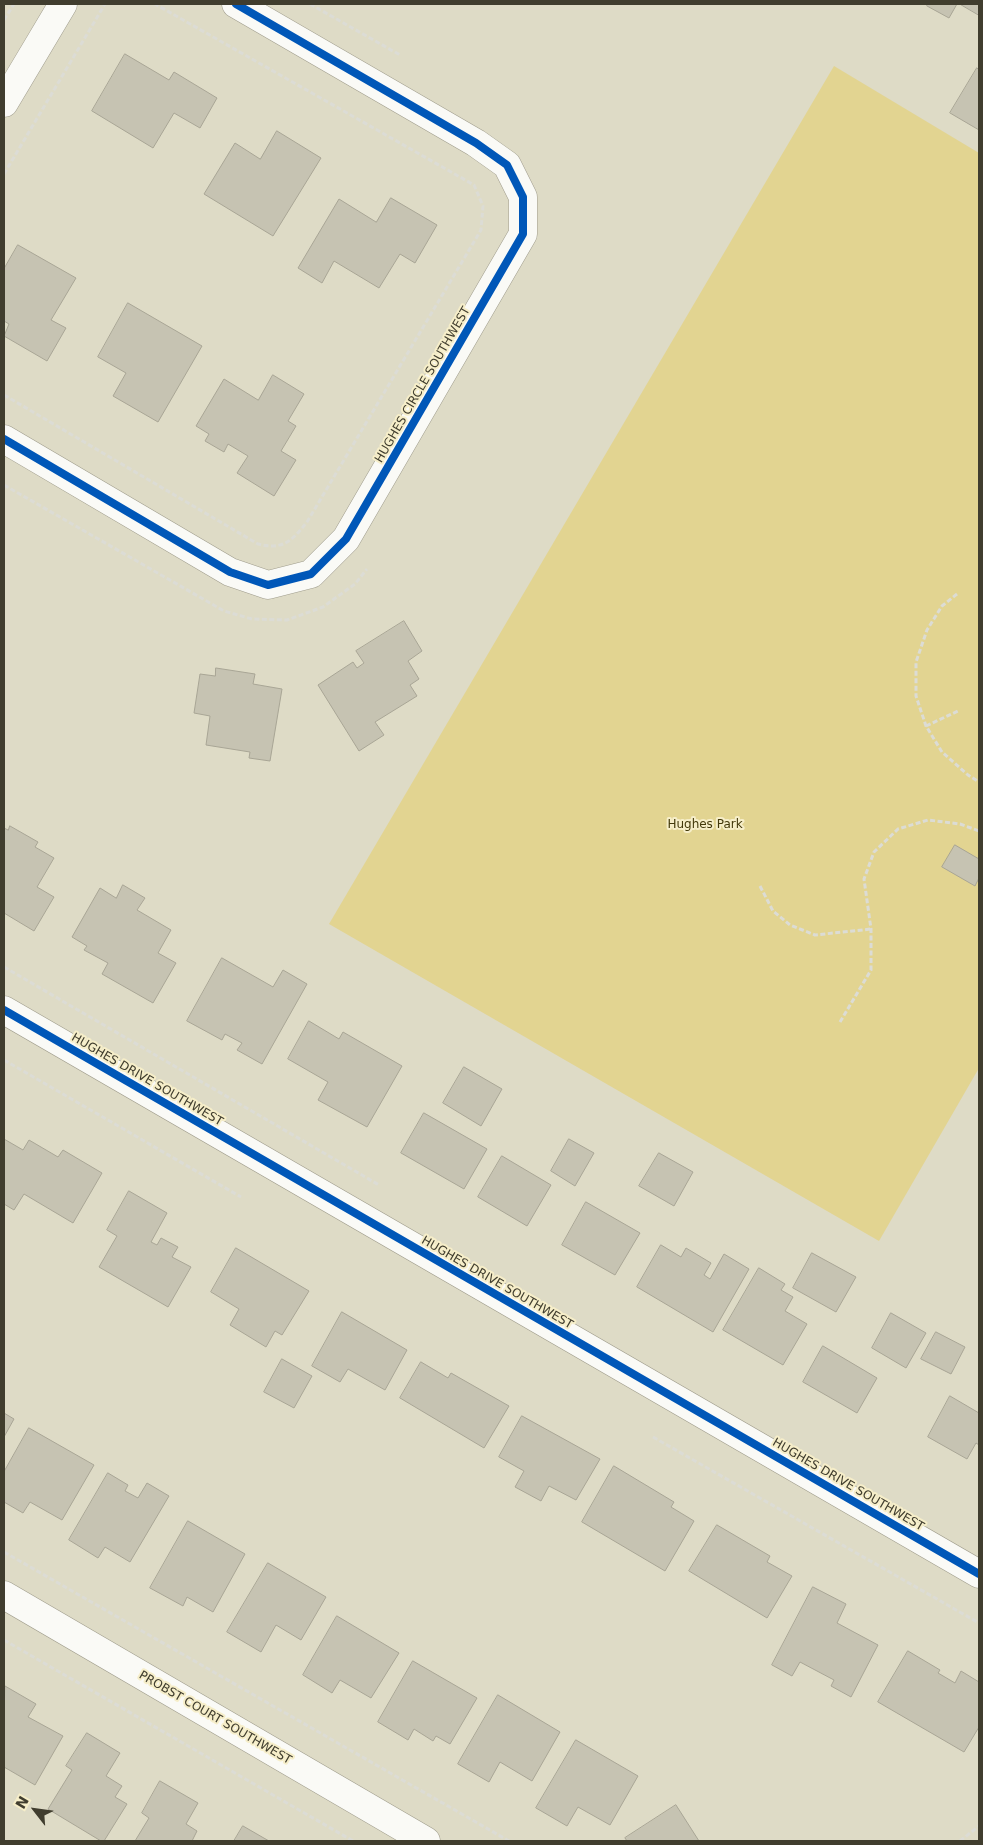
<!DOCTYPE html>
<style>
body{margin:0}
#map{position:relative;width:983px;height:1845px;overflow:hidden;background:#dedbc6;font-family:"DejaVu Sans",sans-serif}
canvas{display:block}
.frame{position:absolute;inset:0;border:5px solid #403d2e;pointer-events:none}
.north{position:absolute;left:10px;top:1785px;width:50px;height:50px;-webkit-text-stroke:4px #f6eec9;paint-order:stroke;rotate:300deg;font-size:14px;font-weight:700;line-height:20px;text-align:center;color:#403d2e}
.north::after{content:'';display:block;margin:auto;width:18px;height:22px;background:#403d2e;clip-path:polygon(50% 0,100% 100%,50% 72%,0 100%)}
</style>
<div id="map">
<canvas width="983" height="1845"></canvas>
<div class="frame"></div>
<div class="north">N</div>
</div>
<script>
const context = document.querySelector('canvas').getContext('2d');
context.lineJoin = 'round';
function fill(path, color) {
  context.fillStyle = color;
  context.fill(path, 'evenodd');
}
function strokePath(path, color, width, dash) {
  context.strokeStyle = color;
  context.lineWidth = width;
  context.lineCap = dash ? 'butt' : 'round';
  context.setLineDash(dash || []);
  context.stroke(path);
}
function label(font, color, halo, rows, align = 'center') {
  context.font = font + ' "DejaVu Sans",sans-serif';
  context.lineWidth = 4;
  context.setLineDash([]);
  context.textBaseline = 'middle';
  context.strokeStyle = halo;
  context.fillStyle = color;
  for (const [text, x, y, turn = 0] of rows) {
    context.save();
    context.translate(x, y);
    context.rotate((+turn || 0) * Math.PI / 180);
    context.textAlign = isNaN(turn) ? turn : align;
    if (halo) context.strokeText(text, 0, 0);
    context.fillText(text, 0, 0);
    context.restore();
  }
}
const green = new Path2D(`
 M 834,66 L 979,153 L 979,1068 L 879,1241 L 329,924 Z`);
const building = new Path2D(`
 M 928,4 L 957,4 L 949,18 L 927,6 Z
 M 960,4 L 979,4 L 979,15 Z
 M 125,54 L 169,80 L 174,72 L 217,98 L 200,128 L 174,113 L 153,148 L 92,111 Z
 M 977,68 L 979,70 L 979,130 L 950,113 Z
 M 277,131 L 321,158 L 273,236 L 204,194 L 235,143 L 260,159 Z
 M 391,198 L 437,225 L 415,263 L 400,254 L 379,288 L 334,261 L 322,283 L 298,268 L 339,199 L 376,222 Z
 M 18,245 L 76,278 L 51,320 L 66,328 L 47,361 L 4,336 L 9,324 L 4,321 L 4,269 Z
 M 128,303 L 202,346 L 158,422 L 113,396 L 126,373 L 98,357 Z
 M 273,375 L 304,394 L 288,421 L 296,426 L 281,451 L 296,460 L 274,496 L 237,473 L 248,456 L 228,444 L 224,452 L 205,441 L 209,434 L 196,426 L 224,379 L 258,400 Z
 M 404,621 L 422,651 L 408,661 L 419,679 L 410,685 L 417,696 L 375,722 L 384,735 L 359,751 L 318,685 L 353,662 L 357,668 L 364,663 L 356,651 Z
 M 216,668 L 255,674 L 253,684 L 282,689 L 270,761 L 249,758 L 250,752 L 206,745 L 210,716 L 194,713 L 200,674 L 215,676 Z
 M 10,826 L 38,842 L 35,847 L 54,858 L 37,887 L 54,897 L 34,931 L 4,913 L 4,828 L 8,830 Z
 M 955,845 L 979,859 L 979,878 L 975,886 L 942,867 Z
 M 123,885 L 145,898 L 137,910 L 171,930 L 158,953 L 176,963 L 153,1003 L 102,974 L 108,963 L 84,950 L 87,946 L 72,937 L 100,888 L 116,898 Z
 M 222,958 L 273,987 L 283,970 L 307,984 L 262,1064 L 237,1050 L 242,1043 L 225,1034 L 222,1040 L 187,1021 Z
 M 309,1021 L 339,1039 L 343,1032 L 402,1066 L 367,1127 L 318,1100 L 328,1082 L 288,1059 Z
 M 464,1067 L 502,1089 L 481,1126 L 443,1103 Z
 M 424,1113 L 487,1149 L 464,1189 L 401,1153 Z
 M 4,1139 L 23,1150 L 29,1140 L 58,1157 L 63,1150 L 102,1173 L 73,1223 L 24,1194 L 14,1210 L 4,1204 Z
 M 569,1139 L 594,1153 L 575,1186 L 551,1171 Z
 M 659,1153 L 693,1172 L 674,1206 L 639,1186 Z
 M 502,1156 L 551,1185 L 527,1226 L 478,1197 Z
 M 129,1191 L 167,1213 L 151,1242 L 157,1245 L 161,1238 L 178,1247 L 172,1257 L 191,1267 L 168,1307 L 99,1267 L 117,1236 L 107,1230 Z
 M 586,1202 L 640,1233 L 615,1275 L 562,1245 Z
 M 661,1245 L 681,1257 L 686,1248 L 711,1263 L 704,1275 L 710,1279 L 724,1254 L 749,1269 L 713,1332 L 637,1287 Z
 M 236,1248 L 309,1291 L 282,1335 L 275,1331 L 266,1347 L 230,1325 L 239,1309 L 211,1292 Z
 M 812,1253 L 856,1277 L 836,1312 L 793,1288 Z
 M 759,1268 L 785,1284 L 781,1290 L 793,1297 L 785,1311 L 807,1324 L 783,1365 L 723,1330 Z
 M 342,1312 L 407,1350 L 385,1390 L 348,1369 L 340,1382 L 312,1366 Z
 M 891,1313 L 926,1333 L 906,1368 L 872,1348 Z
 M 936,1332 L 965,1347 L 951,1374 L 921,1359 Z
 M 823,1346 L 877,1378 L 857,1413 L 803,1382 Z
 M 282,1359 L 312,1376 L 294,1408 L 264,1392 Z
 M 421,1362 L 448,1378 L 451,1373 L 509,1406 L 484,1448 L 400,1398 Z
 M 950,1396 L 979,1413 L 979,1445 L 976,1443 L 967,1459 L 928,1437 Z
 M 4,1413 L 14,1419 L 4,1437 Z
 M 522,1416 L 600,1459 L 576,1500 L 549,1486 L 541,1501 L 515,1487 L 524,1471 L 499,1457 Z
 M 29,1428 L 94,1465 L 62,1520 L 30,1502 L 23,1513 L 4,1502 L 4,1472 Z
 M 614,1466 L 674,1502 L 671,1507 L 694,1521 L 665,1571 L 582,1522 Z
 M 108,1473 L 128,1485 L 125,1491 L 138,1498 L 147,1483 L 169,1496 L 130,1562 L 105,1547 L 98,1558 L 69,1540 Z
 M 188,1521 L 245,1554 L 213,1612 L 187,1597 L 183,1606 L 150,1588 Z
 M 717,1525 L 770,1556 L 767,1562 L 792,1576 L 767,1618 L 689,1571 Z
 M 268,1563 L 326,1597 L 301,1640 L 276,1625 L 261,1652 L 227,1632 Z
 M 813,1587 L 846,1604 L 837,1623 L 878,1645 L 851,1697 L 831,1686 L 834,1680 L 800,1662 L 792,1676 L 772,1665 Z
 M 337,1616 L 399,1653 L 371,1698 L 340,1680 L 332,1693 L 303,1675 Z
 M 908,1651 L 940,1670 L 938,1673 L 955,1683 L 961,1671 L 979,1682 L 979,1727 L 964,1752 L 878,1702 Z
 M 413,1661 L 477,1698 L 450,1744 L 436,1736 L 433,1741 L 414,1729 L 408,1740 L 378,1722 Z
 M 5,1686 L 36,1704 L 28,1717 L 63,1736 L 35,1785 L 4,1767 Z
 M 498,1695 L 560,1732 L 532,1781 L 500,1762 L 489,1782 L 458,1764 Z
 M 87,1733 L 120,1753 L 106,1776 L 122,1786 L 115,1797 L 127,1804 L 104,1841 L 101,1841 L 48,1809 L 72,1770 L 66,1766 Z
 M 576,1740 L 638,1776 L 610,1825 L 578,1807 L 567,1826 L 536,1808 Z
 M 160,1781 L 198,1803 L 186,1824 L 197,1831 L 192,1841 L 135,1841 L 149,1818 L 142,1813 Z
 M 676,1805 L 699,1841 L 627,1841 L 625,1838 Z
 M 243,1826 L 269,1841 L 234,1841 Z`);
const path = new Path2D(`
 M 310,4 L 400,55
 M 4,20 L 14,4
 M 4,174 L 105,4
 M 4,395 L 258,544 C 283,550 291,542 307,522 L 481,230 L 483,206 L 474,185 L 155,4
 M 4,485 L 224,611 L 252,619 L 287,620 L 323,607 L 355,584 L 367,569
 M 957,594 L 942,606 L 927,630 L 916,662 L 916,696 L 926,726 L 942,752 L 968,775 L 979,782
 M 926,726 L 958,711
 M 760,886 L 773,911 L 790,925 L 815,935 L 871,929
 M 4,967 L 379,1185
 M 840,1022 L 871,970 L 871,929 L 864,879 L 874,852 L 898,829 L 928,820 L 960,824 L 979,831
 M 4,1060 L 241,1197
 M 653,1437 L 979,1623
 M 4,1552 L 509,1841
 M 4,1640 L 353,1841
 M 960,1841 L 979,1826`);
const street = new Path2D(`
 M 4,103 L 63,4
 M 4,439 L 230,572 L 268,585 L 311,574 L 346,539 L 523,234 L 523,197 L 507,165 L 476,143 L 236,4
 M 4,1010 L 979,1574
 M 4,1595 L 426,1841`);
const cycleway = new Path2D(`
 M 4,439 L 230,572 L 268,585 L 311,574 L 346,539 L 523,234 L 523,197 L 507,165 L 476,143 L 236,4
 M 4,1010 L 979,1574`);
const streetNames = [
 ["HUGHES CIRCLE SOUTHWEST",423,385,-60],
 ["HUGHES DRIVE SOUTHWEST",147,1080,30],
 ["HUGHES DRIVE SOUTHWEST",497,1283,30],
 ["HUGHES DRIVE SOUTHWEST",848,1485,30],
 ["PROBST COURT SOUTHWEST",215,1718,30]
];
const parkNames = [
 ["Hughes Park",705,825]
];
fill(green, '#e2d491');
fill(building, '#c6c3b2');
strokePath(building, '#a8a595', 1);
strokePath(street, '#9f9c8c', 29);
strokePath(path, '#dcdcd5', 3, [5, 2.5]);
strokePath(street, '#fafaf6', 28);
strokePath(cycleway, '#0057b8', 8);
label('12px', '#403d2e', '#f6eec9', streetNames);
label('12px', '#43390b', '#f6eec9', parkNames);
</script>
